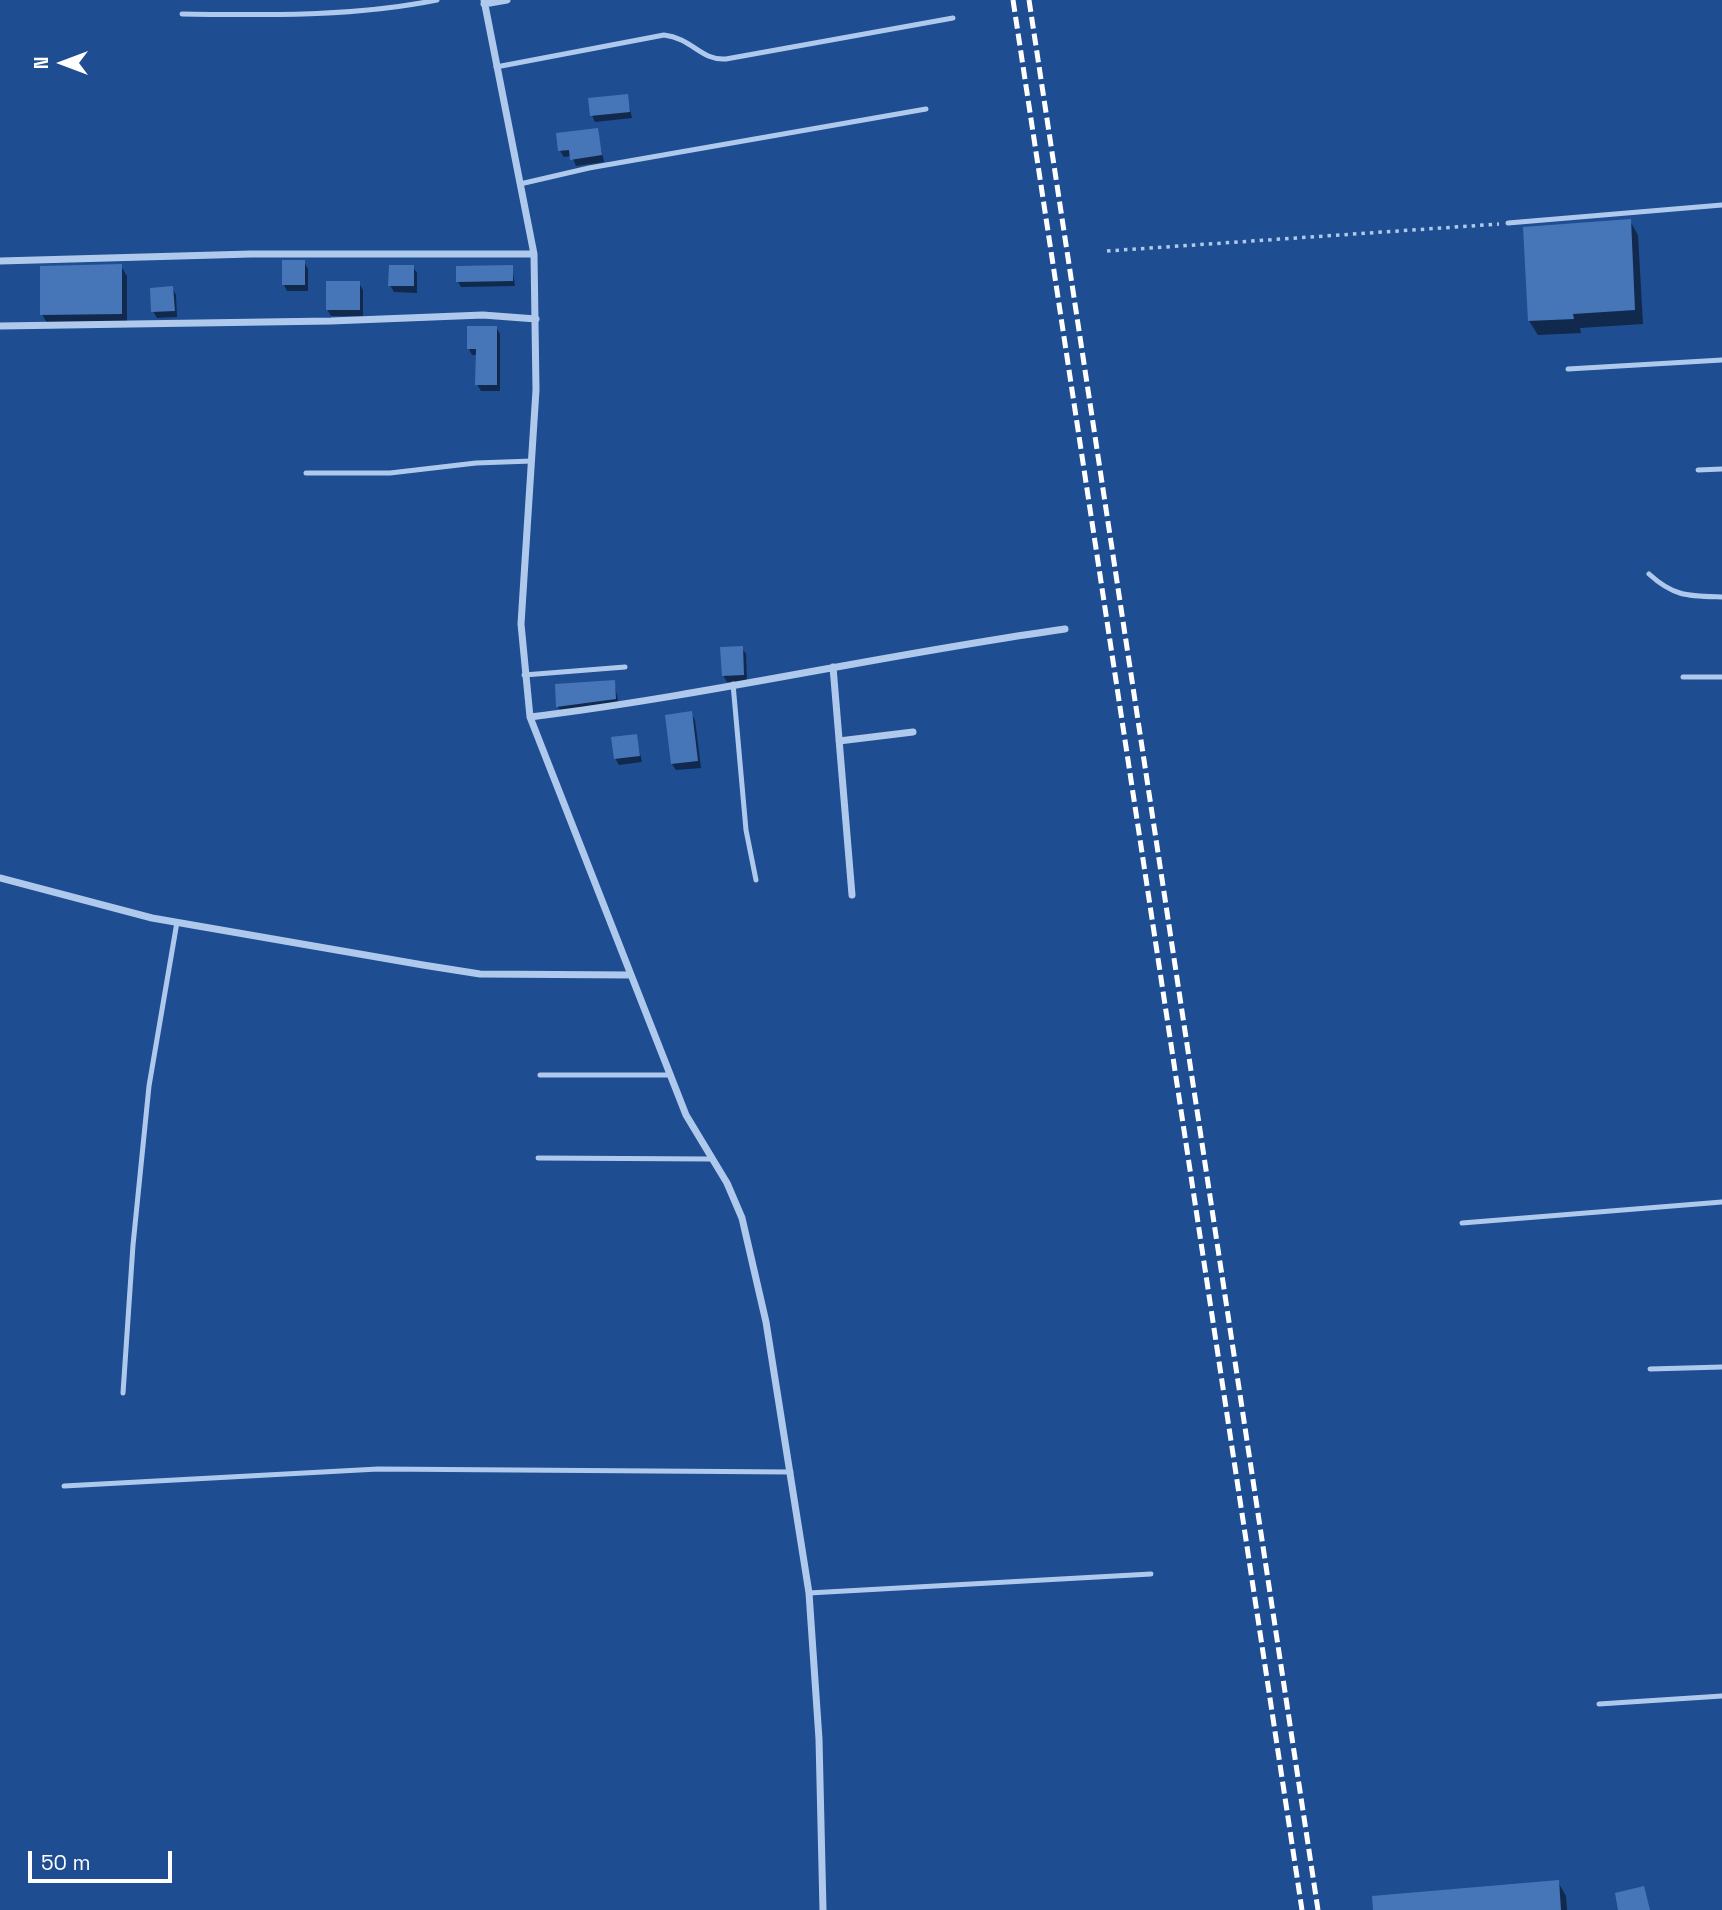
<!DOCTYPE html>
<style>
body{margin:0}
#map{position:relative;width:1722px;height:1910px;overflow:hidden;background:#1e4d91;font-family:"Space Grotesk",sans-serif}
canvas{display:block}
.north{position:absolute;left:28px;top:28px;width:70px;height:70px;-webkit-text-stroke:5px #1e4d91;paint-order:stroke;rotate:270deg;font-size:19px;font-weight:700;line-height:28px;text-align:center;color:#fff}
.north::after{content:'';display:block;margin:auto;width:24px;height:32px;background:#fff;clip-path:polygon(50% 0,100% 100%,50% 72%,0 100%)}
.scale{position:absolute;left:28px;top:1851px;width:144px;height:32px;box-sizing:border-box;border:4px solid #fff;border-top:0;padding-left:9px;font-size:21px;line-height:24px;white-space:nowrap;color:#fff;-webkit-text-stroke:5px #1e4d91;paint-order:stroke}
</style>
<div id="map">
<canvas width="1722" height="1910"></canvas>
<div class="north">N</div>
<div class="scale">50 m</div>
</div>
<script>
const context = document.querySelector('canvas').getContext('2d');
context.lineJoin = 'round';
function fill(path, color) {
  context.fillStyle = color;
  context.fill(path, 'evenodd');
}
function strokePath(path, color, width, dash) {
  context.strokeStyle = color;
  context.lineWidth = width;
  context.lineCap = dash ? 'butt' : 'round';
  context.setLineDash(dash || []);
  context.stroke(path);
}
const shadow = new Path2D(`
 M 627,96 L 632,118 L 595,122 L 592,115 Z
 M 597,130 L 604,162 L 576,166 L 572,156 L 564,157 L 560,151 Z
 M 1630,221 L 1638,235 L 1643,324 L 1580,328 L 1581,333 L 1538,335 L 1529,321 L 1524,229 Z
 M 304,262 L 308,269 L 308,291 L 287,291 L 284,285 Z
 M 121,266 L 127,276 L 127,324 L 48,325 L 42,314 Z
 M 512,266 L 515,286 L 461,287 L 458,282 Z
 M 413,267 L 417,273 L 417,293 L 394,292 L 390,285 Z
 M 359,283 L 363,290 L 363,316 L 331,316 L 327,309 Z
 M 172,288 L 176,295 L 177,317 L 157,318 L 153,311 Z
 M 496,327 L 500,334 L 500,391 L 481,391 L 477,384 L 478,355 L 472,355 L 469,349 Z
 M 742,648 L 746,654 L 747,681 L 727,682 L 723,675 Z
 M 614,682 L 619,705 L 562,713 L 558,707 L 557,686 Z
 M 691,713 L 695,720 L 701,768 L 676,770 L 672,764 L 667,716 Z
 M 636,735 L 642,762 L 619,765 L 615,758 Z
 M 1558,1882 L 1566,1896 L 1567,1910 L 1375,1910 Z`);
const building = new Path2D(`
 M 628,94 L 630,112 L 590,116 L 588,98 Z
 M 598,128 L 602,155 L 570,160 L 569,150 L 558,151 L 556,133 Z
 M 1631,219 L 1635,310 L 1573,314 L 1574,319 L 1528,321 L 1523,227 Z
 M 282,260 L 305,260 L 305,285 L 282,285 Z
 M 122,264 L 122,314 L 40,315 L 40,266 Z
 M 389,265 L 414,265 L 414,286 L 388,286 Z
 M 513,265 L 513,281 L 456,282 L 456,266 Z
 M 326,281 L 360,281 L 360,310 L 326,310 Z
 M 173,286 L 175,311 L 151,312 L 150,288 Z
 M 467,326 L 497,326 L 497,385 L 475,385 L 476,349 L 467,349 Z
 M 743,646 L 744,675 L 722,676 L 720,647 Z
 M 615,680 L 616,699 L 556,707 L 555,684 Z
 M 692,711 L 698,761 L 671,764 L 665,715 Z
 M 637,734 L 640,756 L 614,759 L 611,737 Z
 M 1559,1880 L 1561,1910 L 1373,1910 L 1372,1896 Z
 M 1644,1886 L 1650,1910 L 1618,1910 L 1615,1893 Z`);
const path = new Path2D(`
 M 1107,251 L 1499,224`);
const lane = new Path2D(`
 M 182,14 C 268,15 353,17 437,0
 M 496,67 L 664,35 C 692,38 701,61 726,59 L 953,18
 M 520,184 L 589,168 L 926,109
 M 1508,223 L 1722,205
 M 1568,369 L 1722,360
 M 1698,470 L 1722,469
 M 306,473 L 390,473 L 476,463 L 532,461
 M 1649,574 C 1674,597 1689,596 1722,597
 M 524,675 L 625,667
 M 1683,677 L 1722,677
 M 733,684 L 746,830 L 756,880
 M 540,1075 L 671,1075
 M 538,1158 L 710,1159
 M 1462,1223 L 1722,1202
 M 1650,1369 L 1722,1367
 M 123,1393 L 133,1245 L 149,1086 L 177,922
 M 64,1486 L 378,1469 L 791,1472
 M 809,1593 L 1151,1574
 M 1599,1704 L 1722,1696`);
const street = new Path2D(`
 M 484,0 L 534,254 L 536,390 L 521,624 L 530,717 L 686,1115 L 727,1183 L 742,1218 L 766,1322 L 809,1593 L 819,1739 L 823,1910
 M 484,4 L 507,0
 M 0,261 L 251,254 L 534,254
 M 0,326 L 331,321 L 483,315 L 536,319
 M 833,667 L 852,895
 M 530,717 C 709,695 886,654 1065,629
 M 839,741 L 913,732
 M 0,878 L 152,918 L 423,965 L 480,974 L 631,975`);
const rail = new Path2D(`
 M 1013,0 L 1302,1910
 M 1029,0 L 1318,1910`);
fill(shadow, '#0007');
fill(building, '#4776b8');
strokePath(path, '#afc9ed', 3.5, [3.5, 5]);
strokePath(lane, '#afc9ed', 5);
strokePath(street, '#afc9ed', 7);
strokePath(rail, '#fff', 5, [12, 5]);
</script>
